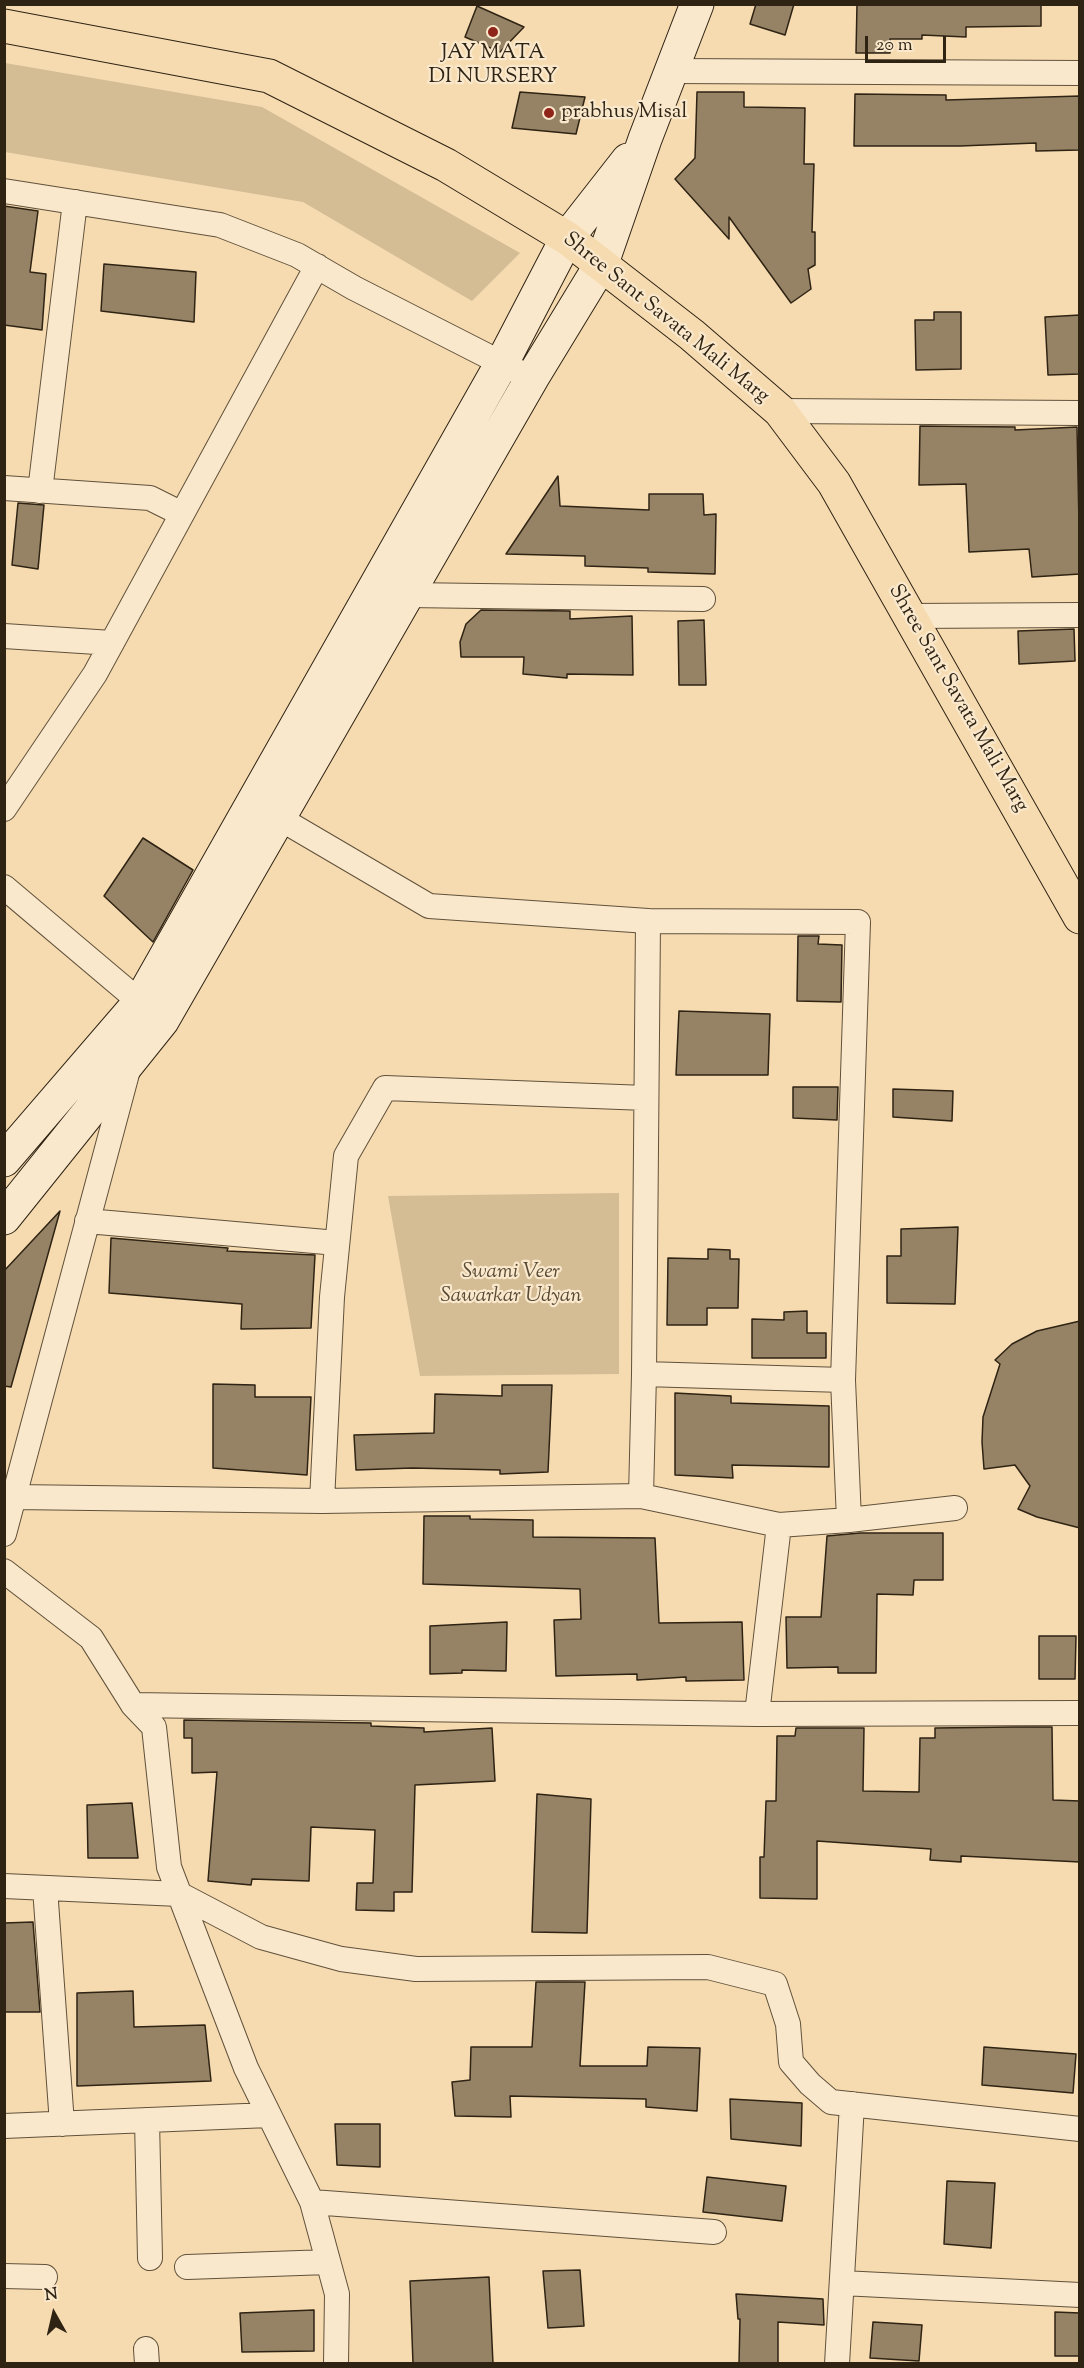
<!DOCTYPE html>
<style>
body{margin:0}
#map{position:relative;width:1084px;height:2368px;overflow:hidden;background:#f6dbb0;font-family:"Sorts Mill Goudy",serif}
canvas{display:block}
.frame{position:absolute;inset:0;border:6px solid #2f2314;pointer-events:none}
.north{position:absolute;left:24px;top:2284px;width:60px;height:60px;-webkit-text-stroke:4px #f9e8cc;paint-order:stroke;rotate:352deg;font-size:16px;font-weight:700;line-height:24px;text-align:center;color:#2f2314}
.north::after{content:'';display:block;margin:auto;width:21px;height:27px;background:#2f2314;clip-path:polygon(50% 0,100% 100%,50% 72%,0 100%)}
.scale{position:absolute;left:865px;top:36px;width:81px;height:27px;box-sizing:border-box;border:3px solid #2f2314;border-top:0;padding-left:8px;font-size:18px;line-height:21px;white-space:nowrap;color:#2f2314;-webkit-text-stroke:4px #f9e8cc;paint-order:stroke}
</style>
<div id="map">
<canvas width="1084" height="2368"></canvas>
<div class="frame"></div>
<div class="north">N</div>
<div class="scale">20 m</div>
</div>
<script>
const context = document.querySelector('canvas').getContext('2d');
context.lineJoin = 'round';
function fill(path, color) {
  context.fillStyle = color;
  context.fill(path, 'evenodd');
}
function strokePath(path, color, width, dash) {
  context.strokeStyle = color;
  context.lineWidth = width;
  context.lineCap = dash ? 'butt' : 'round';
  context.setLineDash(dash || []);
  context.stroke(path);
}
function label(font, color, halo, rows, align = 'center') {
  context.font = font + ' "Sorts Mill Goudy",serif';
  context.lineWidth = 4.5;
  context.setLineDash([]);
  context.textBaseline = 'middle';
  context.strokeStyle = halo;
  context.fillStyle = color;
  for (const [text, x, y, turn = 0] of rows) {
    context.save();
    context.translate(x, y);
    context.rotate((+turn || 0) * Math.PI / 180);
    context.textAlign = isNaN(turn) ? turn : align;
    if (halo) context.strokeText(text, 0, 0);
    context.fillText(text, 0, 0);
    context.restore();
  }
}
const green = new Path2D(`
 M 5,63 L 262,107 L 520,253 L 472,301 L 303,202 L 5,152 Z
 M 619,1193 L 619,1374 L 420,1376 L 388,1196 Z`);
const building = new Path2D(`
 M 756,4 L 794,4 L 785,35 L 750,24 Z
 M 857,4 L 1041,4 L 1041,26 L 966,27 L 966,37 L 922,35 L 922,39 L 890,39 L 890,53 L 856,53 Z
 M 477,6 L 524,27 L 500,52 L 465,37 Z
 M 520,92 L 585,97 L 576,134 L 512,128 Z
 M 697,92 L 744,92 L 744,107 L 805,108 L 804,164 L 814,164 L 812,232 L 815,232 L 815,265 L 808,269 L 811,289 L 791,303 L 729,217 L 729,239 L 675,179 L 695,158 Z
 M 855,94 L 946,95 L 946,100 L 1080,96 L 1080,150 L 1036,151 L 1036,143 L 960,146 L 854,146 Z
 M 4,206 L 38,211 L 30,272 L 46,274 L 42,330 L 4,325 Z
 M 104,264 L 196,272 L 194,322 L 101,311 Z
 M 934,312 L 961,312 L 961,369 L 916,370 L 915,320 L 934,320 Z
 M 1080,315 L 1080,374 L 1048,375 L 1045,317 Z
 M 920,426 L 1015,427 L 1015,430 L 1077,427 L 1080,574 L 1032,577 L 1029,549 L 969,552 L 966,484 L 919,485 Z
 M 558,476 L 560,506 L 649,510 L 649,494 L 703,494 L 704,515 L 716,514 L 715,574 L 648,572 L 648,568 L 585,566 L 585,556 L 506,554 Z
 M 18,503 L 44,505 L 38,569 L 12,565 Z
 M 481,610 L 570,611 L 570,619 L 632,616 L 633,675 L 567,674 L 567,678 L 523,674 L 524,657 L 461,657 L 460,642 L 466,624 Z
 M 704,620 L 706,685 L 679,685 L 678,621 Z
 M 1074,629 L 1075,661 L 1019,664 L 1018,631 Z
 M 143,838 L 193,870 L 153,942 L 104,896 Z
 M 798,936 L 819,936 L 818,944 L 842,945 L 841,1002 L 797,1001 Z
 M 679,1011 L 770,1014 L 768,1075 L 676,1075 Z
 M 793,1087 L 838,1087 L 837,1120 L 793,1118 Z
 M 893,1089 L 953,1091 L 952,1121 L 893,1117 Z
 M 60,1211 L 11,1387 L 4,1386 L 4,1271 Z
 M 958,1227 L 955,1304 L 887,1303 L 887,1256 L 901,1256 L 901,1229 Z
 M 111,1238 L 228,1248 L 227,1251 L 315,1255 L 311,1328 L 241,1329 L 242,1304 L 109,1293 Z
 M 708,1249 L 730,1250 L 730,1259 L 739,1259 L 738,1308 L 707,1308 L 707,1325 L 667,1325 L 668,1258 L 708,1259 Z
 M 807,1311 L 807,1333 L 826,1333 L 826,1358 L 752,1358 L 752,1319 L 784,1320 L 784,1312 Z
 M 1080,1321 L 1080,1528 L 1037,1517 L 1018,1509 L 1030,1486 L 1015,1465 L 984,1469 L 982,1442 L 983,1417 L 1000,1364 L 995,1360 L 1012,1344 L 1037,1331 Z
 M 213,1384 L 255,1385 L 255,1397 L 311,1397 L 307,1475 L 213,1468 Z
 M 502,1385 L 552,1385 L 548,1472 L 500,1474 L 500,1470 L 412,1468 L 356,1470 L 354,1435 L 434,1433 L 435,1394 L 502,1396 Z
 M 675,1393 L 731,1396 L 731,1403 L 829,1406 L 829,1467 L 732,1465 L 733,1478 L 675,1475 Z
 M 424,1516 L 470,1516 L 470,1519 L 533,1520 L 533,1537 L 655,1538 L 659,1623 L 742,1622 L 744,1680 L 686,1681 L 686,1677 L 637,1680 L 637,1674 L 556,1676 L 554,1620 L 581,1619 L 580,1589 L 423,1584 Z
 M 860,1533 L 943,1533 L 943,1580 L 914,1580 L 913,1595 L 877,1594 L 876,1673 L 838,1673 L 838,1667 L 787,1668 L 786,1617 L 821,1617 L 827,1536 Z
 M 507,1622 L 506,1671 L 462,1670 L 462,1673 L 430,1674 L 430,1626 Z
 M 1039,1636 L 1076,1636 L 1075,1679 L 1039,1679 Z
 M 184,1720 L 371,1723 L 371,1726 L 424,1728 L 424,1732 L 492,1728 L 495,1781 L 415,1785 L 412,1892 L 394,1892 L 394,1911 L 356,1910 L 357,1883 L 373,1883 L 375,1830 L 311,1827 L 309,1881 L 252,1879 L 251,1885 L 208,1881 L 217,1772 L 192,1773 L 192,1738 L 184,1738 Z
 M 1014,1727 L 1052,1727 L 1053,1800 L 1080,1801 L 1080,1862 L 961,1856 L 961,1862 L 930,1860 L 931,1849 L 817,1841 L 817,1899 L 760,1898 L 760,1857 L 764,1857 L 766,1801 L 776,1801 L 777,1736 L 795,1736 L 796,1728 L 864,1728 L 863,1791 L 919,1792 L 920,1738 L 935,1738 L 935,1728 Z
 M 537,1794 L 591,1799 L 587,1933 L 532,1932 Z
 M 132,1803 L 138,1858 L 88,1858 L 87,1805 Z
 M 33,1922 L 40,2012 L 4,2012 L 4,1923 Z
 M 536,1982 L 585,1982 L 580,2066 L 647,2066 L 648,2047 L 700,2048 L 697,2111 L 646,2107 L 646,2099 L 510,2096 L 511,2117 L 455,2116 L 452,2082 L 470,2080 L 471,2047 L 532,2047 Z
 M 133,1991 L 134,2027 L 205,2025 L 211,2081 L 77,2086 L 77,1993 Z
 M 984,2047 L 1076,2054 L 1073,2093 L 982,2085 Z
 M 730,2099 L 802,2103 L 801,2146 L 731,2139 Z
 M 335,2124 L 380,2124 L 380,2167 L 337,2165 Z
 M 707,2177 L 786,2186 L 782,2221 L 703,2212 Z
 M 947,2181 L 995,2183 L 991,2248 L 944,2244 Z
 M 580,2270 L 584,2326 L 548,2328 L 543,2271 Z
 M 489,2277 L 493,2364 L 413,2364 L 410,2281 Z
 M 736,2294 L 823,2299 L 824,2325 L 778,2322 L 778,2364 L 739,2364 L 740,2319 L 738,2319 Z
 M 314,2310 L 314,2351 L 242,2352 L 240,2313 Z
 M 1055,2312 L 1080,2313 L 1080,2356 L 1055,2356 Z
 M 873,2322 L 922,2325 L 919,2361 L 870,2358 Z`);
const street = new Path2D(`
 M 672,71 L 1080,73
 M 4,191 L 220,225 L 297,255 L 354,288 L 517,371
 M 780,411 L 1080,413
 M 4,488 L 150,498 L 182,514
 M 40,491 L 75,202
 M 407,595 L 703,599
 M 909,616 L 1080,615
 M 4,636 L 112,643
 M 4,809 L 95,674 L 317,266
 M 279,818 L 429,906 L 648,921 L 644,1374 L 843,1380 L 849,1520 L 779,1525
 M 4,887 L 152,1012
 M 648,921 L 858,922 L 843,1380
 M 87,1221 L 337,1243
 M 641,1496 L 644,1374
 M 14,1497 L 322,1501 L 641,1496 L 779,1525 L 757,1714
 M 322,1501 L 332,1297 L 346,1156 L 385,1088 L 646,1098
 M 849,1520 L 955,1508
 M 4,1534 L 128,1070
 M 4,1571 L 91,1638 L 133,1705 L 154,1727 L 169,1867 L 246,2068 L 312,2202 L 337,2294 L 336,2364
 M 133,1705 L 757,1714 L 1080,1713
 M 4,1886 L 179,1894 L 261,1937 L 341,1959 L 416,1969 L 708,1967 L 775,1984 L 788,2024 L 791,2062 L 810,2084 L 831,2102 L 1080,2129
 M 45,1888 L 62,2124
 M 147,2120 L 150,2258
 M 4,2126 L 269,2115
 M 312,2202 L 714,2232
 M 187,2267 L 328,2262
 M 4,2276 L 45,2277
 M 842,2283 L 1080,2295
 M 146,2349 L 147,2364
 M 837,2364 L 852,2104`);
const secondary = new Path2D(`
 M 4,1160 L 140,1002 L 502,363 L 567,238 L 628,160
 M 4,1218 L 162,1021 L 532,378 L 602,263 L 645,139 L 697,4`);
const primary = new Path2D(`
 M 4,26 L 269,76 L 446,165 L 567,238 L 692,335 L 780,411 L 834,483 L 1080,917`);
const markers = [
 [493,32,6,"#8f2418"],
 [549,113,6,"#8f2418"]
];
const poiNames = [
 ["JAY MATA",493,54],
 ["DI NURSERY",493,78],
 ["prabhus Misal",561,113,"left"]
];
const streetNames = [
 ["Shree Sant Savata Mali Marg",665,319,39],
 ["Shree Sant Savata Mali Marg",957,699,60]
];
const parkNames = [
 ["Swami Veer",511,1273],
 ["Sawarkar Udyan",511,1297]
];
fill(green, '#d4bc95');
fill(building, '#968365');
strokePath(building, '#2f2314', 1.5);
strokePath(street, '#61513b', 26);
strokePath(secondary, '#2f2314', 35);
strokePath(primary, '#2f2314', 35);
strokePath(street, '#f9e8cc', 24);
strokePath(secondary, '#f9e8cc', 33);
strokePath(primary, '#f6dbb0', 33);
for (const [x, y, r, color] of markers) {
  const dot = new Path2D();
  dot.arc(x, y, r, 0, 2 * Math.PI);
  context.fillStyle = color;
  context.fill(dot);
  strokePath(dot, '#f9e8cc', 2);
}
label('21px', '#2f2314', '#f9e8cc', poiNames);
label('21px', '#2f2314', '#f9e8cc', streetNames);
label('italic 21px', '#584934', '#f9e8cc', parkNames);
</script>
